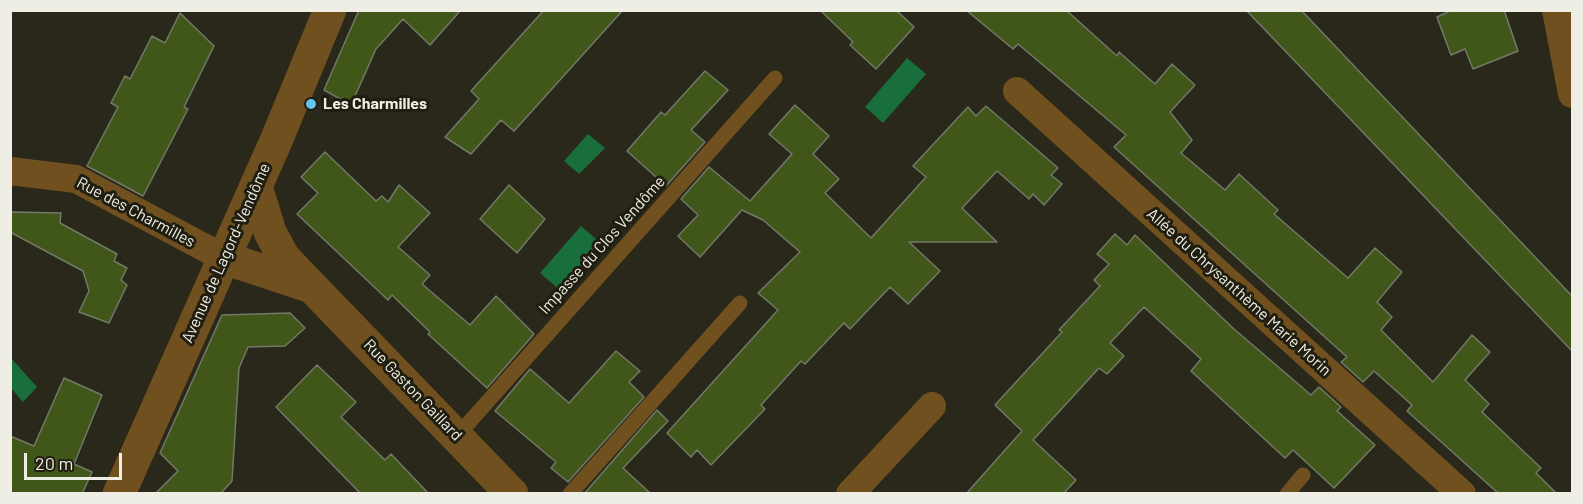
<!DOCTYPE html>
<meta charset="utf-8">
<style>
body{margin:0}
#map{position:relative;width:1583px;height:504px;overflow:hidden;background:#2a281a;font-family:Barlow,sans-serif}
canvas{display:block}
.frame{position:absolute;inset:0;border:12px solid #efeee5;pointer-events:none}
.scale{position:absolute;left:24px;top:453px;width:98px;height:27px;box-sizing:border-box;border:3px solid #efeee5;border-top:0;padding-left:8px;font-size:18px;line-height:21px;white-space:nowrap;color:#efeee5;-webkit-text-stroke:4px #201e10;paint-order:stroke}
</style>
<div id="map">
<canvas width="1583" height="504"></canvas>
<div class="frame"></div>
<div class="scale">20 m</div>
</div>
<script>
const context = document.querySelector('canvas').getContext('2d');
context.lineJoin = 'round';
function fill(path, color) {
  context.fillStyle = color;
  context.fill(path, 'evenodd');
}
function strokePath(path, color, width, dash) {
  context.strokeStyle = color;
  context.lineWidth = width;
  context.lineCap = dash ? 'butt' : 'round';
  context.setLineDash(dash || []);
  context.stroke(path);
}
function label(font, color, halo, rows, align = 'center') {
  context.font = font + ' Barlow,sans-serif';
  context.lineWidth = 6;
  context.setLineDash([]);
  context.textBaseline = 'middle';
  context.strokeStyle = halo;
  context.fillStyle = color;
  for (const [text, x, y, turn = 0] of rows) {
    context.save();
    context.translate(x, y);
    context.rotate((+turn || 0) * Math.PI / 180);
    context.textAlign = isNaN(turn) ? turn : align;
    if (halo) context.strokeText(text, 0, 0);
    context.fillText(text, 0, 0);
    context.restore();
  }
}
const water = new Path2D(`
 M 907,58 L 926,74 L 883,123 L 865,107 Z
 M 588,134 L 605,148 L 579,174 L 564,161 Z
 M 581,226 L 604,246 L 562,292 L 540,273 Z
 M 11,358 L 37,387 L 23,402 L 11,388 Z`);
const building = new Path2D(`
 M 359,10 L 461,10 L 430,45 L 403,19 L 376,49 L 351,105 L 324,90 Z
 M 544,10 L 623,10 L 514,131 L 501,120 L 471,154 L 445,137 L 479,99 L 471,91 Z
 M 820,10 L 896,10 L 914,27 L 876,69 L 850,45 L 853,42 Z
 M 966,10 L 1066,10 L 1117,56 L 1119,52 L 1155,84 L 1172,64 L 1195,85 L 1170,112 L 1192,140 L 1181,153 L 1225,190 L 1239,174 L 1278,210 L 1274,214 L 1348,278 L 1375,248 L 1402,272 L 1377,302 L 1392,317 L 1381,330 L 1433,382 L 1472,335 L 1490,352 L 1465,380 L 1489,404 L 1482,412 L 1541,468 L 1536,473 L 1557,494 L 1499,494 L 1407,411 L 1412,405 L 1374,371 L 1363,382 L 1341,362 L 1347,357 L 1114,147 L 1126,135 L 1018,44 L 1013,49 Z
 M 1246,10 L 1301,10 L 1572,296 L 1572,351 Z
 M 1452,10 L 1504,10 L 1518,51 L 1473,69 L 1465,49 L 1451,55 L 1437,17 Z
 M 180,13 L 214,46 L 184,107 L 188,109 L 143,196 L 87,166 L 118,107 L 111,103 L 125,76 L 130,79 L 152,36 L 165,43 Z
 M 705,71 L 728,90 L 691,130 L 705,142 L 666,186 L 627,151 L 661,112 L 665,115 Z
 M 795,105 L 829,136 L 813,154 L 839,179 L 825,193 L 871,238 L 926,177 L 913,166 L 968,107 L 976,116 L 986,106 L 1058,168 L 1051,175 L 1062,184 L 1044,205 L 1033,194 L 1029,199 L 997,171 L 962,208 L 997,242 L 909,242 L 940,271 L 908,304 L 890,287 L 850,329 L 844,323 L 805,364 L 801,361 L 761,405 L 765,409 L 711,465 L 697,450 L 691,457 L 667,433 L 778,310 L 758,293 L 800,252 L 763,220 L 742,210 L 700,257 L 678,236 L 698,215 L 681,199 L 709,167 L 750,201 L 792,154 L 769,134 Z
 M 325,152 L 376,201 L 382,196 L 388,202 L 399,185 L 430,213 L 398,247 L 430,275 L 422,284 L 470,325 L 496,296 L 534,334 L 487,388 L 428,334 L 430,332 L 392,295 L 388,300 L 297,214 L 318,193 L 301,177 Z
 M 509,185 L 545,219 L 517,253 L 480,219 Z
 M 10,212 L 61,213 L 60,223 L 117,254 L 114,261 L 127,268 L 121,280 L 127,285 L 109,323 L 79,312 L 89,291 L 83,271 L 10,232 Z
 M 1115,234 L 1127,245 L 1135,235 L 1234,329 L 1311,395 L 1319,387 L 1341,407 L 1337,411 L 1375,445 L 1334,488 L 1293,450 L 1285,458 L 1191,371 L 1201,359 L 1144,307 L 1110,343 L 1124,356 L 1107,374 L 1099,368 L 1033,440 L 1076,480 L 1063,494 L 966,494 L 1022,431 L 995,405 L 1062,332 L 1059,330 L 1100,286 L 1094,280 L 1109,264 L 1097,254 Z
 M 290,313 L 305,328 L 285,346 L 248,347 L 239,368 L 232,481 L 220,494 L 155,494 L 178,471 L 160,453 L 222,315 Z
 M 616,351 L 640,371 L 629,382 L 644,397 L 568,482 L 551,468 L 556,462 L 495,411 L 530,369 L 569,403 Z
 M 317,365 L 356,402 L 341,417 L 385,460 L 391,454 L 429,494 L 361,494 L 276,407 Z
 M 64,378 L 102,395 L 74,464 L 92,472 L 82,494 L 10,494 L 10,436 L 34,446 Z
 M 657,410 L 668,421 L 623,468 L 651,494 L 584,494 Z`);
const service = new Path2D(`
 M 457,436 L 775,78
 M 570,494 L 740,303
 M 1287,494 L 1303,475`);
const minor = new Path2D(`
 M 1556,10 L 1572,94
 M 1017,91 L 1462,494
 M 10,171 L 76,179 L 224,258
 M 850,494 L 932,406`);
const tertiary = new Path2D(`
 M 256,186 L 270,232 L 284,258 L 512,494
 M 224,258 L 309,286
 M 119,494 L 276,141 L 330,10`);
const markers = [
 [311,104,6,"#66c4ef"]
];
const poiNames = [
 ["Les Charmilles",323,104]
];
const streetNames = [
 ["Rue des Charmilles",136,212,28],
 ["Impasse du Clos Vendôme",602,245,-48],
 ["Avenue de Lagord-Vendôme",226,253,-66],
 ["Allée du Chrysanthème Marie Morin",1239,292,42],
 ["Rue Gaston Gaillard",413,390,46]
];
fill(water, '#186f3c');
fill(building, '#41571a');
strokePath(building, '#727969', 1.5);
strokePath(service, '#70501e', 15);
strokePath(minor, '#70501e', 28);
strokePath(tertiary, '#70501e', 33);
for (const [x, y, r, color] of markers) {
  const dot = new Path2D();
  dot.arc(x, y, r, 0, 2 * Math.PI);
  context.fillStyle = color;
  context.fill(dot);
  strokePath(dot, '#201e10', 2);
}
label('bold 16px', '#efeee5', '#201e10', poiNames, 'left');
label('16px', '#efeee5', '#201e10', streetNames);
</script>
